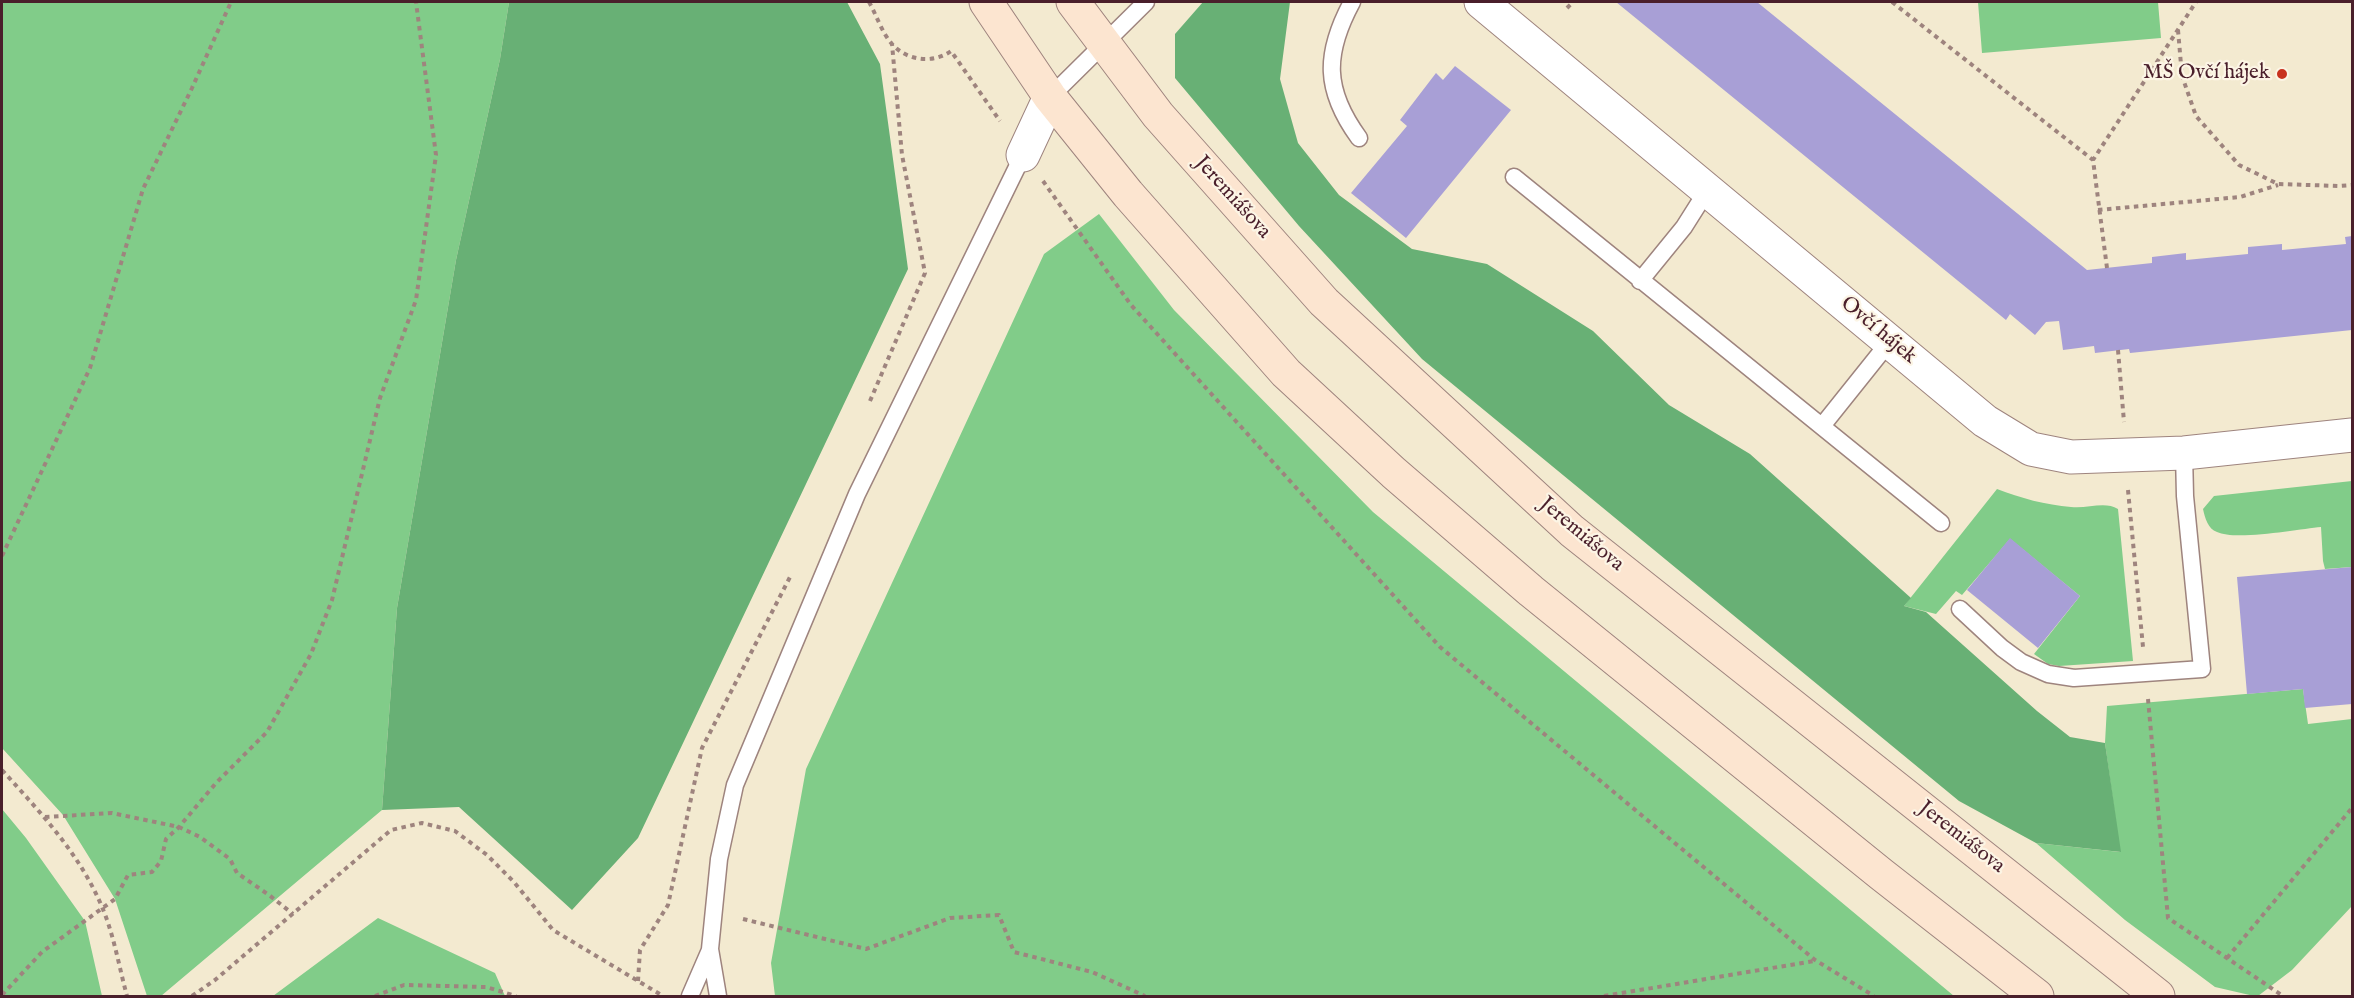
<!DOCTYPE html>
<meta charset="utf-8">
<style>
body{margin:0}
#map{position:relative;width:2354px;height:998px;overflow:hidden;background:#f3ead0;font-family:"IM FELL English",serif}
canvas{display:block}
.frame{position:absolute;inset:0;border:3px solid #4a1f2b;pointer-events:none}
</style>
<div id="map">
<canvas width="2354" height="998"></canvas>
<div class="frame"></div>
</div>
<script>
const context = document.querySelector('canvas').getContext('2d');
context.lineJoin = 'round';
function fill(path, color) {
  context.fillStyle = color;
  context.fill(path, 'evenodd');
}
function strokePath(path, color, width, dash) {
  context.strokeStyle = color;
  context.lineWidth = width;
  context.lineCap = dash ? 'butt' : 'round';
  context.setLineDash(dash || []);
  context.stroke(path);
}
function label(font, color, halo, rows, align = 'center') {
  context.font = font + ' "IM FELL English",serif';
  context.lineWidth = 4.5;
  context.setLineDash([]);
  context.textBaseline = 'middle';
  context.strokeStyle = halo;
  context.fillStyle = color;
  for (const [text, x, y, turn = 0] of rows) {
    context.save();
    context.translate(x, y);
    context.rotate((+turn || 0) * Math.PI / 180);
    context.textAlign = isNaN(turn) ? turn : align;
    if (halo) context.strokeText(text, 0, 0);
    context.fillText(text, 0, 0);
    context.restore();
  }
}
const green = new Path2D(`
 M 2,2 L 509,2 L 500,59 L 456,260 L 397,608 L 382,810 L 161,996 L 147,996 L 115,899 L 63,815 L 2,748 Z
 M 1978,2 L 2158,2 L 2161,38 L 1982,53 Z
 M 1099,214 L 1174,310 L 1373,512 L 1954,996 L 775,996 L 771,963 L 806,769 L 1044,254 Z
 M 2352,481 L 2352,567 L 2325,569 L 2323,561 L 2321,527 C 2299,529 2236,541 2217,532 C 2208,529 2205,518 2203,509 L 2214,496 Z
 M 1997,489 C 2020,498 2046,505 2071,507 C 2087,509 2105,501 2118,509 L 2133,661 L 2059,666 L 2048,664 L 2034,654 L 2080,596 L 2010,539 L 1962,595 L 1956,591 L 1936,614 L 1904,606 Z
 M 2303,689 L 2308,724 L 2352,719 L 2352,906 L 2292,970 L 2258,996 L 2254,996 L 2215,987 L 2125,920 L 2036,843 L 2120,852 L 2105,743 L 2107,706 Z
 M 2,809 L 26,838 L 85,921 L 102,996 L 2,996 Z
 M 378,918 L 495,973 L 505,996 L 273,996 Z`);
const forest = new Path2D(`
 M 509,2 L 847,2 L 880,64 L 908,269 L 638,838 L 572,910 L 459,807 L 382,810 L 397,608 L 456,260 L 500,59 Z
 M 1203,2 L 1290,2 L 1280,79 L 1298,143 L 1339,195 L 1412,249 L 1487,264 L 1593,331 L 1669,405 L 1750,454 L 1911,598 L 1904,606 L 1926,612 L 2037,711 L 2070,737 L 2105,743 L 2121,852 L 2036,843 L 1959,801 L 1422,359 L 1299,226 L 1175,78 L 1175,34 Z`);
const building = new Path2D(`
 M 1616,2 L 1757,2 L 2087,270 L 2152,263 L 2152,257 L 2186,253 L 2186,260 L 2248,254 L 2248,247 L 2282,244 L 2282,250 L 2346,244 L 2345,237 L 2352,236 L 2352,330 L 2130,353 L 2129,349 L 2095,353 L 2094,346 L 2063,350 L 2059,321 L 2046,322 L 2035,335 L 2010,314 L 2006,320 Z
 M 1455,66 L 1511,110 L 1406,238 L 1351,193 L 1407,126 L 1400,120 L 1436,73 L 1443,80 Z
 M 2010,538 L 2080,596 L 2038,648 L 1967,590 Z
 M 2352,567 L 2352,704 L 2305,708 L 2303,689 L 2247,694 L 2237,577 Z`);
const path = new Path2D(`
 M 869,2 C 876,14 882,33 892,44 C 907,61 933,64 951,51 L 1000,121
 M 1892,2 L 2093,160
 M 1567,8 L 1573,2
 M 2178,30 L 2182,76 L 2196,116 L 2239,165 L 2278,184 L 2339,186 L 2352,185
 M 1043,181 L 1131,305 L 1440,647 L 1815,960 L 1874,996
 M 2098,210 L 2240,197 L 2278,185
 M 2107,268 L 2093,160 L 2196,2
 M 2118,350 L 2124,422
 M 870,401 L 925,273 L 902,155 L 892,44
 M 2128,490 L 2143,647
 M 2,556 L 90,368 L 143,189 L 192,88 L 231,2
 M 2148,699 L 2168,918 L 2283,996
 M 2,770 C 40,812 80,854 102,907 C 114,935 119,967 127,996
 M 45,817 L 112,813 L 179,827 L 200,837 L 230,859 L 237,873 L 269,895 L 293,914
 M 743,919 L 866,949 L 950,918 L 999,915 L 1014,952 L 1092,972 L 1145,996
 M 2227,958 L 2352,808
 M 638,981 L 640,950 L 668,905 L 702,748 L 790,577
 M 2,995 L 42,952 L 115,899 L 128,875 L 152,872 L 161,861 L 166,839 L 179,827 L 216,783 L 267,732 L 311,654 L 332,600 L 380,398 L 416,300 L 436,155 L 416,2
 M 192,996 L 215,980 L 391,830 L 422,823 L 455,831 L 487,855 L 514,882 L 553,930 L 663,996
 M 375,996 L 404,985 L 486,987 L 516,996
 M 1604,996 L 1814,961`);
const service = new Path2D(`
 M 1352,2 C 1324,54 1324,90 1359,138
 M 1050,97 L 1146,2
 M 1514,177 L 1941,523
 M 1640,281 L 1684,227 L 1708,189
 M 1822,426 L 1890,341
 M 1960,609 L 2002,648 L 2021,662 L 2048,674 L 2074,678 L 2202,669 L 2185,496 L 2184,453
 M 690,996 L 710,950
 M 718,996 L 710,949 L 719,859 L 735,785 L 857,494 L 1023,155`);
const minor = new Path2D(`
 M 1481,2 L 1985,421 L 2031,449 L 2071,457 L 2184,453 L 2352,435
 M 1023,155 L 1050,97`);
const secondary = new Path2D(`
 M 986,2 L 1050,97 L 1128,194 L 1286,373 L 1394,473 L 1531,591 L 1881,874 L 2037,996
 M 1073,2 L 1158,115 L 1324,302 L 1572,531 L 2158,996`);
const markers = [
 [2282,74,6,"#c8321e"]
];
const poiNames = [
 ["MŠ Ovčí hájek",2270,74]
];
const streetNames = [
 ["Jeremiášova",1232,198,48],
 ["Ovčí hájek",1878,331,40],
 ["Jeremiášova",1581,535,40],
 ["Jeremiášova",1961,838,38]
];
fill(green, '#81cc89');
fill(forest, '#68b075');
fill(building, '#a89fd6');
strokePath(service, '#9e847e', 19);
strokePath(minor, '#9e847e', 35);
strokePath(secondary, '#9e847e', 35);
strokePath(path, '#9e847e', 4, [4.5, 4.5]);
strokePath(service, '#fff', 16);
strokePath(minor, '#fff', 33);
strokePath(secondary, '#fce5d0', 33);
for (const [x, y, r, color] of markers) {
  const dot = new Path2D();
  dot.arc(x, y, r, 0, 2 * Math.PI);
  context.fillStyle = color;
  context.fill(dot);
  strokePath(dot, '#fcf5e5', 2);
}
label('21px', '#4a1f2b', '#fcf5e5', poiNames, 'right');
label('21px', '#4a1f2b', '#fcf5e5', streetNames);
</script>
